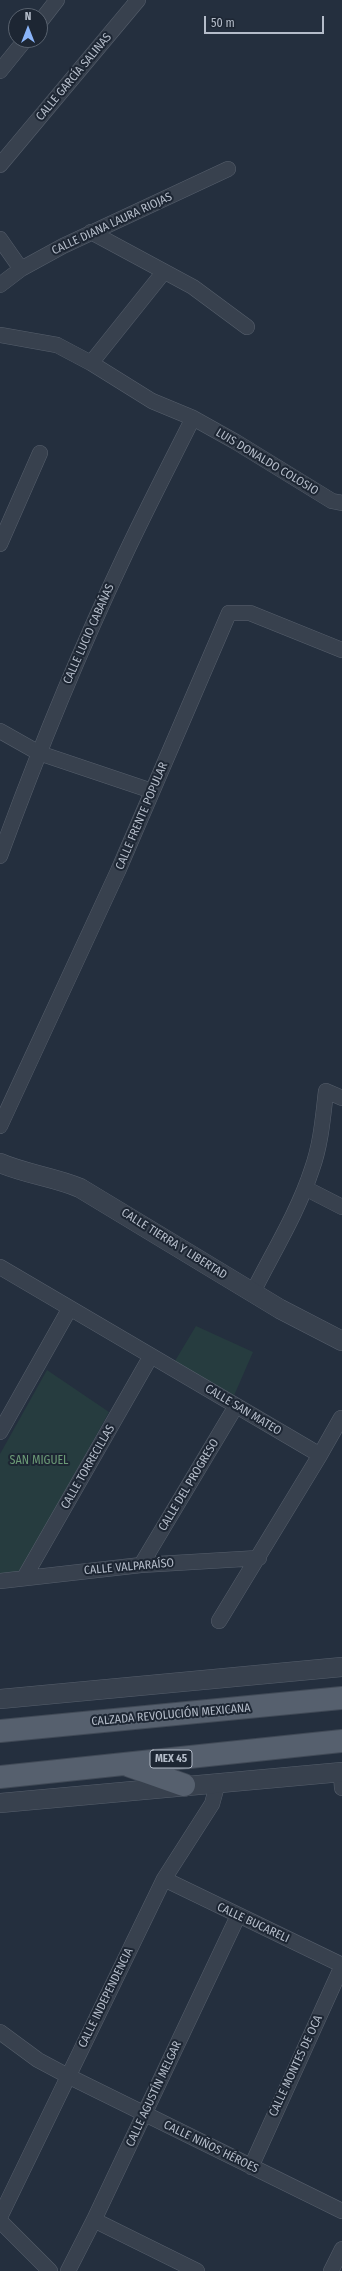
<!DOCTYPE html>
<meta charset="utf-8">
<style>
body{margin:0}
#map{position:relative;width:342px;height:2271px;overflow:hidden;background:#242f3e;font-family:"Fira Sans Condensed",sans-serif}
canvas{display:block}
.north{position:absolute;left:8px;top:8px;width:40px;height:40px;box-sizing:border-box;background:#1d2633;border:1px solid #59626f;border-radius:50%;rotate:0deg;font-size:11px;font-weight:700;line-height:16px;text-align:center;color:#b4bcc9}
.north::after{content:'';display:block;margin:auto;width:14px;height:18px;background:#8ab4f8;clip-path:polygon(50% 0,100% 100%,50% 72%,0 100%)}
.scale{position:absolute;left:204px;top:16px;width:120px;height:18px;box-sizing:border-box;border:2px solid #b4bcc9;border-top:0;padding-left:5px;font-size:12px;line-height:14px;white-space:nowrap;color:#b4bcc9;-webkit-text-stroke:3px #1d2633;paint-order:stroke}
</style>
<div id="map">
<canvas width="342" height="2271"></canvas>
<div class="north">N</div>
<div class="scale">50 m</div>
</div>
<script>
const context = document.querySelector('canvas').getContext('2d');
context.lineJoin = 'round';
function fill(path, color) {
  context.fillStyle = color;
  context.fill(path, 'evenodd');
}
function strokePath(path, color, width, dash) {
  context.strokeStyle = color;
  context.lineWidth = width;
  context.lineCap = dash ? 'butt' : 'round';
  context.setLineDash(dash || []);
  context.stroke(path);
}
function label(font, color, halo, rows, align = 'center') {
  context.font = font + ' "Fira Sans Condensed",sans-serif';
  context.lineWidth = 4;
  context.setLineDash([]);
  context.textBaseline = 'middle';
  context.strokeStyle = halo;
  context.fillStyle = color;
  for (const [text, x, y, turn = 0] of rows) {
    context.save();
    context.translate(x, y);
    context.rotate((+turn || 0) * Math.PI / 180);
    context.textAlign = isNaN(turn) ? turn : align;
    if (halo) context.strokeText(text, 0, 0);
    context.fillText(text, 0, 0);
    context.restore();
  }
}
const green = new Path2D(`
 M 196,1326 L 253,1352 L 233,1398 L 175,1361 Z
 M 47,1370 L 109,1412 L 19,1575 L 0,1575 L 0,1454 Z`);
const minor = new Path2D(`
 M 40,22 L 57,0
 M 0,71 L 25,40
 M 0,165 L 138,0
 M 91,232 L 193,287 L 247,327
 M 0,239 L 21,269
 M 0,285 L 21,269 L 63,246 L 228,169
 M 0,335 L 57,345 L 91,363 L 152,401 L 193,418 L 236,442 L 332,501 L 342,503
 M 91,363 L 163,273
 M 0,544 L 40,453
 M 0,731 L 39,753 L 152,791
 M 0,856 C 37,755 78,654 124,557 C 146,510 170,464 193,418
 M 0,1126 L 118,871 L 229,613 L 250,613 L 342,650
 M 305,1188 L 342,1207
 M 0,1267 L 320,1455 L 219,1621
 M 253,1292 C 273,1252 298,1212 312,1169 C 321,1144 323,1117 326,1091 L 342,1098
 M 0,1432 L 70,1308
 M 320,1455 L 341,1418
 M 141,1565 L 236,1406
 M 24,1578 L 151,1356
 M 0,1581 L 141,1565 L 259,1558
 M 341,1772 L 342,1788
 M 164,1879 L 342,1965
 M 0,2032 L 38,2060 L 68,2076 L 342,2211
 M 251,2167 L 342,1966
 M 0,2217 L 164,1879 L 212,1804 L 218,1782
 M 94,2220 L 197,2271
 M 0,2221 L 50,2271
 M 68,2271 L 94,2220 L 238,1916
 M 331,2271 L 342,2249`);
const tertiary = new Path2D(`
 M 0,1163 C 25,1174 54,1177 80,1188 L 280,1309 L 342,1341
 M 0,1699 L 342,1667
 M 0,1803 L 342,1772`);
const primary = new Path2D(`
 M 0,1731 L 342,1698
 M 130,1766 L 184,1785
 M 0,1777 L 342,1741`);
const shields = [
 [171,1759,42]
];
const shieldNames = [
 ["MEX 45",171,1759]
];
const streetNames = [
 ["CALLE GARCÍA SALINAS",74,77,-50],
 ["CALLE DIANA LAURA RIOJAS",112,224,-25],
 ["LUIS DONALDO COLOSIO",267,462,31],
 ["CALLE LUCIO CABAÑAS",89,634,-66],
 ["CALLE FRENTE POPULAR",142,816,-67],
 ["CALLE TIERRA Y LIBERTAD",174,1244,32],
 ["CALLE SAN MATEO",243,1410,31],
 ["CALLE TORRECILLAS",88,1467,-60],
 ["CALLE DEL PROGRESO",189,1485,-59],
 ["CALLE VALPARAÍSO",129,1567,-5],
 ["CALZADA REVOLUCIÓN MEXICANA",171,1715,-5],
 ["CALLE BUCARELI",253,1923,25],
 ["CALLE INDEPENDENCIA",106,1998,-64],
 ["CALLE MONTES DE OCA",296,2066,-65],
 ["CALLE AGUSTÍN MELGAR",154,2094,-65],
 ["CALLE NIÑOS HÉROES",211,2147,26]
];
const parkNames = [
 ["SAN MIGUEL",39,1461]
];
fill(green, '#263c3f');
strokePath(minor, '#565f6c', 16);
strokePath(tertiary, '#565f6c', 20);
strokePath(primary, '#414a57', 24);
strokePath(minor, '#38414e', 15);
strokePath(tertiary, '#38414e', 19);
strokePath(primary, '#56606e', 22);
for (const [x, y, w] of shields) {
  const box = new Path2D();
  box.roundRect(x - w / 2, y - 9, w, 18, 3);
  context.fillStyle = '#1d2633';
  context.fill(box);
  strokePath(box, '#b4bcc9', 1);
}
label('bold 11px', '#b4bcc9', null, shieldNames);
label('12px', '#b4bcc9', '#1d2633', streetNames);
label('12px', '#6b9a76', '#1d2633', parkNames);
</script>
